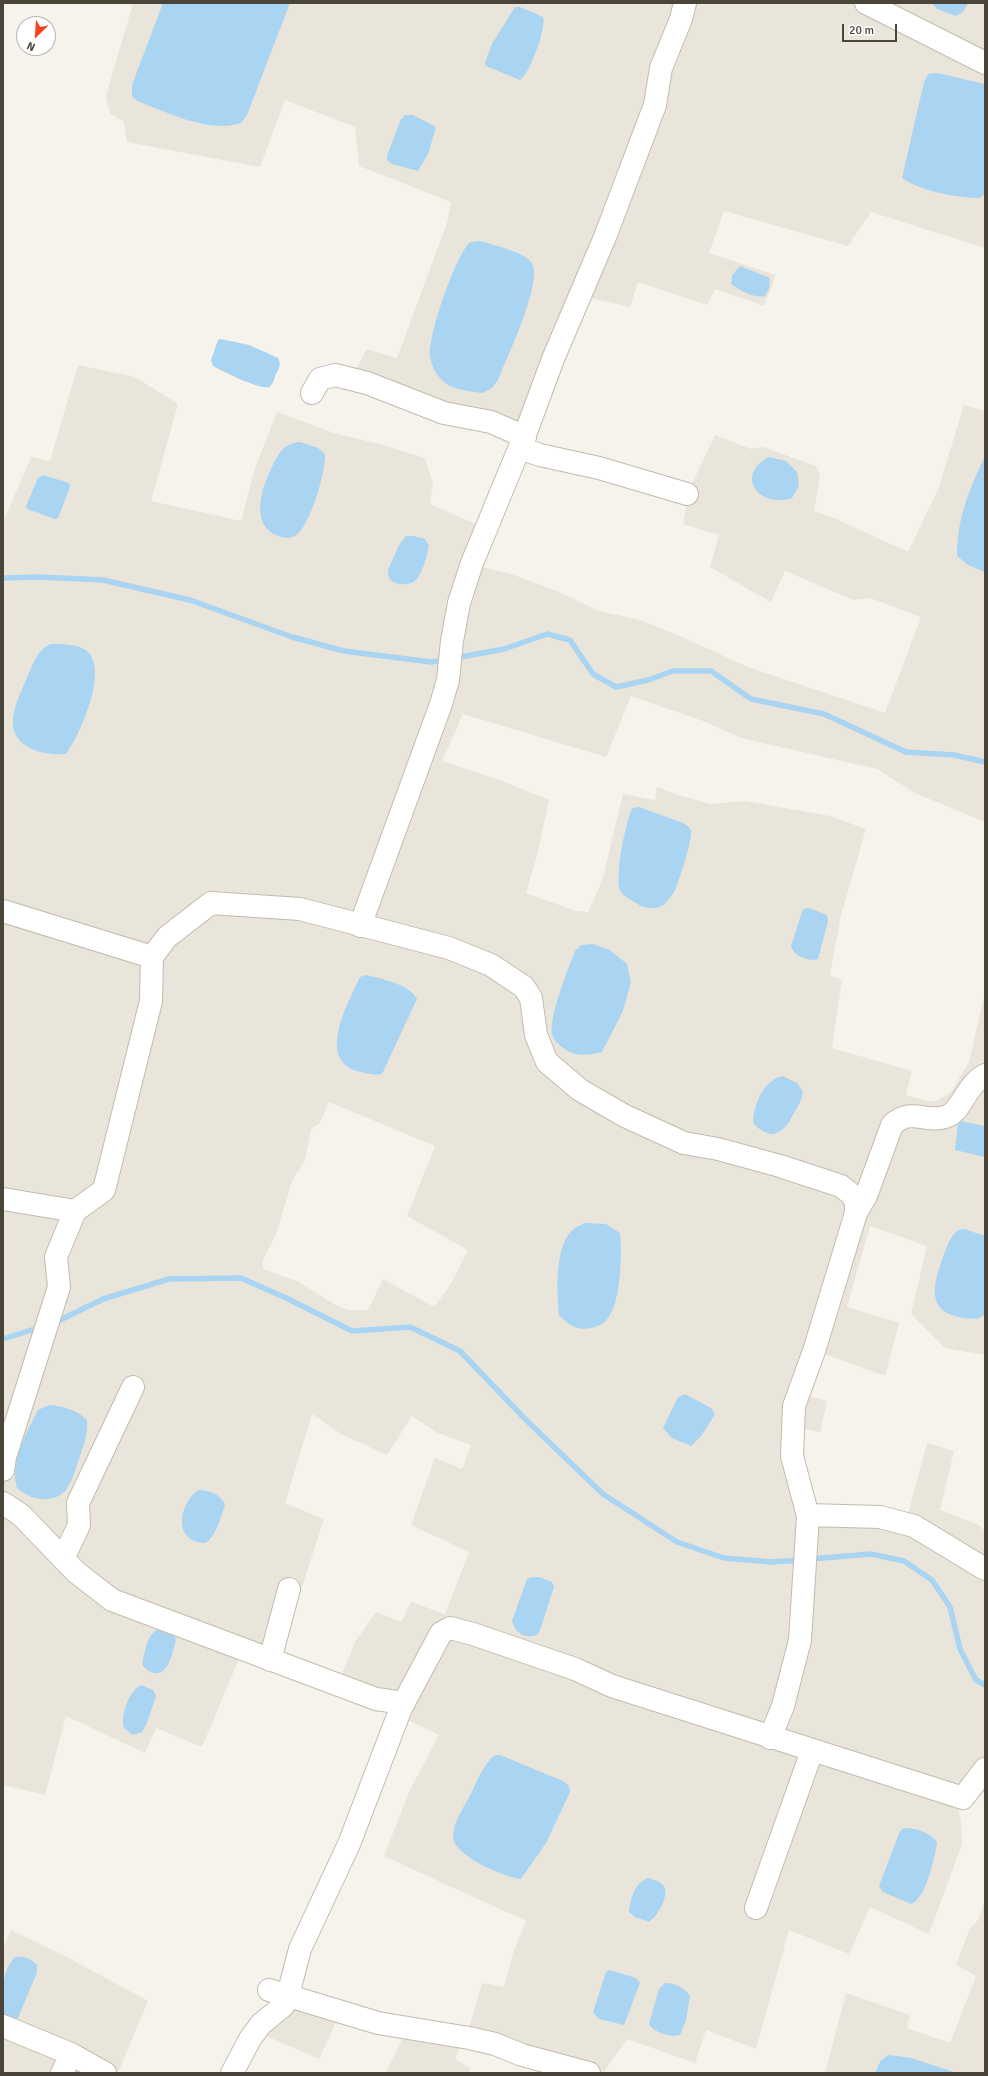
<!DOCTYPE html>
<style>
body{margin:0}
#map{position:relative;width:988px;height:2076px;overflow:hidden;background:#f6f3ec;font-family:Signika,sans-serif}
canvas{display:block}
.frame{position:absolute;inset:0;border:4px solid #4b4439;pointer-events:none}
.north{position:absolute;left:16px;top:16px;width:40px;height:40px;box-sizing:border-box;background:#fff;border:1px solid #b7b4b0;border-radius:50%;rotate:205deg;font-size:11px;font-weight:700;line-height:16px;text-align:center;color:#4b4439}
.north::after{content:'';display:block;margin:auto;width:14px;height:18px;background:#fc3f1d;clip-path:polygon(50% 0,100% 100%,50% 72%,0 100%)}
.scale{position:absolute;left:842px;top:24px;width:55px;height:18px;box-sizing:border-box;border:2px solid #4b4439;border-top:0;padding-left:5px;font-size:12px;line-height:14px;white-space:nowrap;color:#4b4439;-webkit-text-stroke:3px #fff;paint-order:stroke}
</style>
<div id="map">
<canvas width="988" height="2076"></canvas>
<div class="frame"></div>
<div class="north">N</div>
<div class="scale">20 m</div>
</div>
<script>
const context = document.querySelector('canvas').getContext('2d');
context.lineJoin = 'round';
function fill(path, color) {
  context.fillStyle = color;
  context.fill(path, 'evenodd');
}
function strokePath(path, color, width, dash) {
  context.strokeStyle = color;
  context.lineWidth = width;
  context.lineCap = dash ? 'butt' : 'round';
  context.setLineDash(dash || []);
  context.stroke(path);
}
const residential = new Path2D(`
 M 133,3 L 985,3 L 985,248 L 871,212 L 848,246 L 724,211 L 709,253 L 776,275 L 764,306 L 715,289 L 707,305 L 638,282 L 630,307 L 590,298 L 575,321 L 536,428 L 349,384 L 366,349 L 397,358 L 447,223 L 451,202 L 359,166 L 355,127 L 285,100 L 260,167 L 127,142 L 124,122 L 110,113 L 106,96 Z
 M 78,365 L 135,377 L 178,404 L 151,501 L 241,521 L 255,468 L 277,412 L 334,433 L 383,445 L 425,458 L 433,483 L 430,504 L 496,533 L 482,567 L 511,574 L 557,591 L 599,611 L 640,620 L 680,636 L 748,667 L 885,713 L 921,617 L 870,598 L 853,600 L 785,571 L 771,602 L 710,567 L 719,535 L 683,524 L 689,490 L 715,435 L 751,449 L 763,447 L 816,466 L 820,475 L 814,511 L 832,517 L 908,552 L 938,490 L 964,405 L 985,411 L 985,822 L 915,793 L 877,769 L 741,738 L 703,721 L 631,696 L 606,757 L 463,714 L 442,761 L 502,781 L 549,800 L 538,852 L 526,893 L 576,911 L 588,912 L 602,881 L 623,794 L 655,800 L 657,787 L 678,795 L 711,804 L 745,801 L 830,816 L 866,829 L 841,915 L 830,975 L 842,980 L 832,1048 L 912,1071 L 906,1095 L 927,1101 L 937,1101 L 951,1092 L 969,1062 L 985,992 L 985,1355 L 945,1348 L 911,1314 L 927,1246 L 870,1226 L 847,1307 L 899,1323 L 885,1376 L 822,1353 L 810,1396 L 827,1401 L 820,1432 L 804,1429 L 801,1451 L 811,1505 L 907,1518 L 927,1443 L 954,1451 L 940,1510 L 977,1524 L 985,1531 L 985,1781 L 958,1808 L 961,1820 L 962,1844 L 929,1934 L 870,1907 L 849,1954 L 789,1930 L 756,2049 L 706,2030 L 695,2063 L 627,2039 L 604,2072 L 578,2062 L 468,2032 L 482,1983 L 504,1987 L 513,1953 L 526,1921 L 384,1856 L 410,1790 L 439,1735 L 406,1719 L 394,1708 L 241,1654 L 202,1747 L 156,1728 L 145,1753 L 66,1716 L 45,1795 L 3,1785 L 3,517 L 5,518 L 31,457 L 50,461 ZM 329,1102 L 435,1146 L 407,1216 L 468,1250 L 450,1285 L 434,1307 L 383,1279 L 368,1310 L 348,1310 L 334,1304 L 299,1282 L 263,1269 L 263,1261 L 277,1231 L 292,1181 L 305,1160 L 311,1129 L 320,1123 ZM 312,1414 L 343,1435 L 387,1455 L 412,1416 L 438,1433 L 471,1445 L 462,1469 L 435,1458 L 411,1525 L 469,1552 L 445,1614 L 411,1602 L 401,1622 L 376,1612 L 355,1642 L 339,1681 L 276,1655 L 294,1593 L 299,1596 L 324,1519 L 285,1503 Z
 M 985,1901 L 985,2073 L 825,2073 L 846,1993 L 910,2015 L 907,2028 L 950,2043 L 976,1976 L 956,1965 L 970,1928 L 978,1920 Z
 M 11,1930 L 65,1956 L 148,2001 L 118,2073 L 3,2073 L 3,1948 Z
 M 299,2004 L 338,2018 L 319,2059 L 260,2033 Z
 M 404,2035 L 462,2043 L 455,2059 L 470,2068 L 468,2073 L 386,2073 Z`);
const water = new Path2D(`
 M 163,3 L 290,3 L 247,115 L 241,123 C 209,134 167,112 137,101 L 132,96 L 132,85 Z
 M 932,3 L 968,3 L 963,12 L 956,16 L 937,9 Z
 M 515,7 L 520,7 L 543,17 C 547,27 529,75 520,80 L 486,66 L 485,63 L 492,44 Z
 M 937,73 L 985,84 L 985,194 L 980,198 C 957,198 920,191 902,178 L 924,82 L 928,74 Z
 M 405,115 L 413,115 L 436,127 L 428,154 L 418,171 L 392,164 L 387,160 L 387,156 L 401,119 Z
 M 480,241 C 493,245 522,251 531,262 C 545,278 506,360 498,380 L 492,388 L 482,393 C 469,391 449,390 440,378 C 435,373 431,364 430,356 C 428,335 455,257 470,242 Z
 M 740,266 L 770,278 L 769,289 L 765,296 C 755,299 739,290 731,284 L 732,275 Z
 M 221,339 L 249,345 L 278,358 C 282,364 278,370 275,376 C 274,379 273,385 269,387 C 260,390 222,371 213,366 L 211,360 L 218,340 Z
 M 300,442 L 318,448 L 325,454 C 326,471 310,527 295,536 C 290,539 284,538 278,536 C 250,526 261,489 271,469 C 277,456 283,443 300,442 Z
 M 985,456 L 985,572 L 968,565 L 957,556 C 957,518 969,490 985,456 Z
 M 769,457 L 786,461 L 797,472 L 799,486 L 792,498 C 759,509 734,475 769,457 Z
 M 43,475 L 69,483 L 70,487 L 58,518 L 55,519 L 27,509 L 26,506 L 38,478 Z
 M 406,536 L 414,536 L 425,539 L 429,546 C 427,556 423,572 416,580 C 408,588 386,585 388,571 C 389,567 392,561 394,557 C 397,549 400,542 406,536 Z
 M 51,644 C 62,644 79,644 87,651 C 109,670 80,735 66,754 C 43,756 10,748 13,718 C 14,706 21,692 26,680 C 32,666 37,650 51,644 Z
 M 639,807 L 683,823 C 686,825 690,827 691,831 C 693,838 678,885 674,892 C 670,898 666,905 659,907 C 651,910 642,907 636,903 C 631,900 624,896 621,892 C 613,880 626,822 632,808 Z
 M 809,908 L 827,915 L 828,921 L 818,959 L 814,960 C 806,960 793,955 791,946 L 803,909 Z
 M 593,944 L 610,950 L 627,964 L 631,982 L 623,1011 L 602,1052 C 590,1055 577,1057 566,1050 C 562,1047 555,1042 553,1037 C 546,1022 569,967 575,951 L 581,945 Z
 M 366,975 C 382,979 409,984 417,999 L 382,1074 C 373,1076 366,1073 357,1071 C 316,1059 349,1001 360,977 Z
 M 783,1076 L 797,1083 L 803,1092 C 802,1100 798,1106 794,1113 C 784,1133 772,1143 753,1123 C 753,1106 764,1079 783,1076 Z
 M 960,1121 L 985,1126 L 985,1157 L 955,1150 L 958,1124 Z
 M 585,1223 L 606,1224 L 620,1233 C 622,1254 622,1311 602,1324 C 599,1326 594,1327 591,1328 C 576,1331 569,1325 559,1315 C 557,1292 554,1244 574,1229 C 577,1226 582,1225 585,1223 Z
 M 964,1229 L 985,1236 L 985,1315 L 977,1319 C 932,1318 928,1297 942,1260 C 946,1249 949,1238 958,1230 Z
 M 685,1394 L 711,1408 L 715,1414 L 702,1435 L 691,1446 L 672,1438 L 663,1428 L 678,1397 Z
 M 49,1405 C 63,1406 77,1410 87,1420 C 88,1433 84,1444 80,1456 C 76,1467 73,1480 66,1490 C 53,1505 30,1500 17,1488 C 9,1462 27,1432 38,1410 Z
 M 199,1490 C 209,1490 222,1495 225,1505 C 220,1518 217,1536 205,1543 C 171,1542 180,1501 199,1490 Z
 M 531,1577 L 539,1577 L 552,1582 L 554,1587 L 540,1630 L 537,1635 C 525,1639 515,1633 512,1621 L 527,1579 Z
 M 158,1629 L 173,1634 L 176,1639 C 173,1651 168,1680 151,1672 C 147,1670 144,1668 142,1664 C 145,1652 147,1635 158,1629 Z
 M 141,1685 L 153,1690 L 156,1696 L 147,1723 L 142,1732 L 133,1735 L 124,1728 C 120,1717 129,1690 141,1685 Z
 M 495,1755 L 500,1755 L 563,1781 L 569,1786 L 570,1792 L 546,1843 L 521,1879 C 504,1877 454,1856 453,1837 C 453,1823 464,1806 471,1794 C 477,1781 483,1765 495,1755 Z
 M 904,1828 C 915,1828 930,1832 937,1842 C 935,1857 926,1899 911,1904 L 883,1892 L 879,1886 L 900,1831 Z
 M 649,1878 C 653,1880 660,1881 663,1885 C 671,1894 657,1917 649,1922 L 635,1917 L 629,1912 C 630,1900 635,1881 649,1878 Z
 M 15,1957 C 24,1956 31,1958 37,1965 L 37,1972 L 18,2018 L 10,2022 L 3,2020 C 3,2000 0,1971 15,1957 Z
 M 609,1970 L 636,1978 L 640,1983 L 624,2025 L 599,2019 L 593,2012 L 606,1972 Z
 M 665,1983 C 675,1983 685,1988 690,1996 L 686,2020 L 680,2035 C 672,2038 652,2032 649,2024 L 659,1989 Z
 M 889,2055 L 911,2058 L 957,2073 L 875,2073 L 881,2060 Z`);
const stream = new Path2D(`
 M 3,578 L 39,577 L 103,580 L 190,600 L 292,637 L 344,651 L 431,662 L 445,660
 M 455,658 L 504,649 L 547,634 L 570,640 L 593,674 L 616,687 L 648,680 L 673,671 L 711,671 L 751,699 L 824,714 L 906,752 L 954,755 L 985,762
 M 54,1323 L 103,1299 L 169,1279 L 241,1278 L 286,1298 L 352,1331 L 410,1327 L 460,1351 L 526,1420 L 603,1494 L 677,1542 L 724,1558 L 771,1562 L 802,1560
 M 3,1339 L 41,1327
 M 810,1559 L 871,1554 L 904,1561 L 932,1580 L 950,1607 L 960,1649 L 976,1680 L 985,1685`);
const minor = new Path2D(`
 M 866,3 L 985,63
 M 312,393 L 320,379 L 335,375 L 367,383 L 444,413 L 491,422 L 525,437
 M 520,448 L 540,455 L 599,468 L 687,494
 M 3,911 L 152,957 L 167,937 L 211,903 L 300,909 L 449,948 L 491,965 L 524,987 L 531,998 L 536,1035 L 547,1062 L 580,1090 L 625,1116 L 684,1143 L 718,1149 L 780,1166 L 841,1186 L 851,1194 L 856,1202 L 856,1213 L 814,1351 L 794,1406 L 792,1456 L 808,1516 L 800,1640 L 783,1706 L 770,1738
 M 360,926 L 441,704 L 448,680 L 452,641 L 459,603 L 472,563 L 526,432 L 553,359 L 605,237 L 655,105 L 661,68 L 681,19 L 685,3
 M 3,1199 L 75,1211
 M 856,1213 L 866,1196 L 892,1125 C 912,1106 927,1125 948,1116 C 962,1110 966,1085 985,1075
 M 3,1470 L 5,1457 L 59,1287 L 56,1257 L 75,1211 L 104,1190 L 151,1001 L 152,957
 M 3,1503 L 21,1515 L 76,1572 L 112,1600 L 376,1699 L 404,1703
 M 808,1515 L 880,1517 L 914,1526 L 985,1569
 M 63,1559 L 79,1525 L 78,1503 L 133,1387
 M 270,1660 L 289,1589
 M 756,1908 L 812,1751
 M 269,1990 L 378,2023 L 469,2038 L 495,2044 L 522,2055 L 589,2073
 M 3,2026 L 71,2054 L 105,2073
 M 62,2073 L 71,2054
 M 232,2073 L 250,2039 L 261,2024 L 283,2006 L 287,1999 L 300,1949 L 349,1844 L 401,1708 L 441,1633 L 450,1628 L 473,1634 L 575,1669 L 612,1686 L 963,1798 L 985,1769`);
fill(residential, '#eae5da');
fill(water, '#a9d4f2');
strokePath(stream, '#a9d4f2', 5.5);
strokePath(minor, '#c2bbae', 24);
strokePath(minor, '#fff', 22);
</script>
